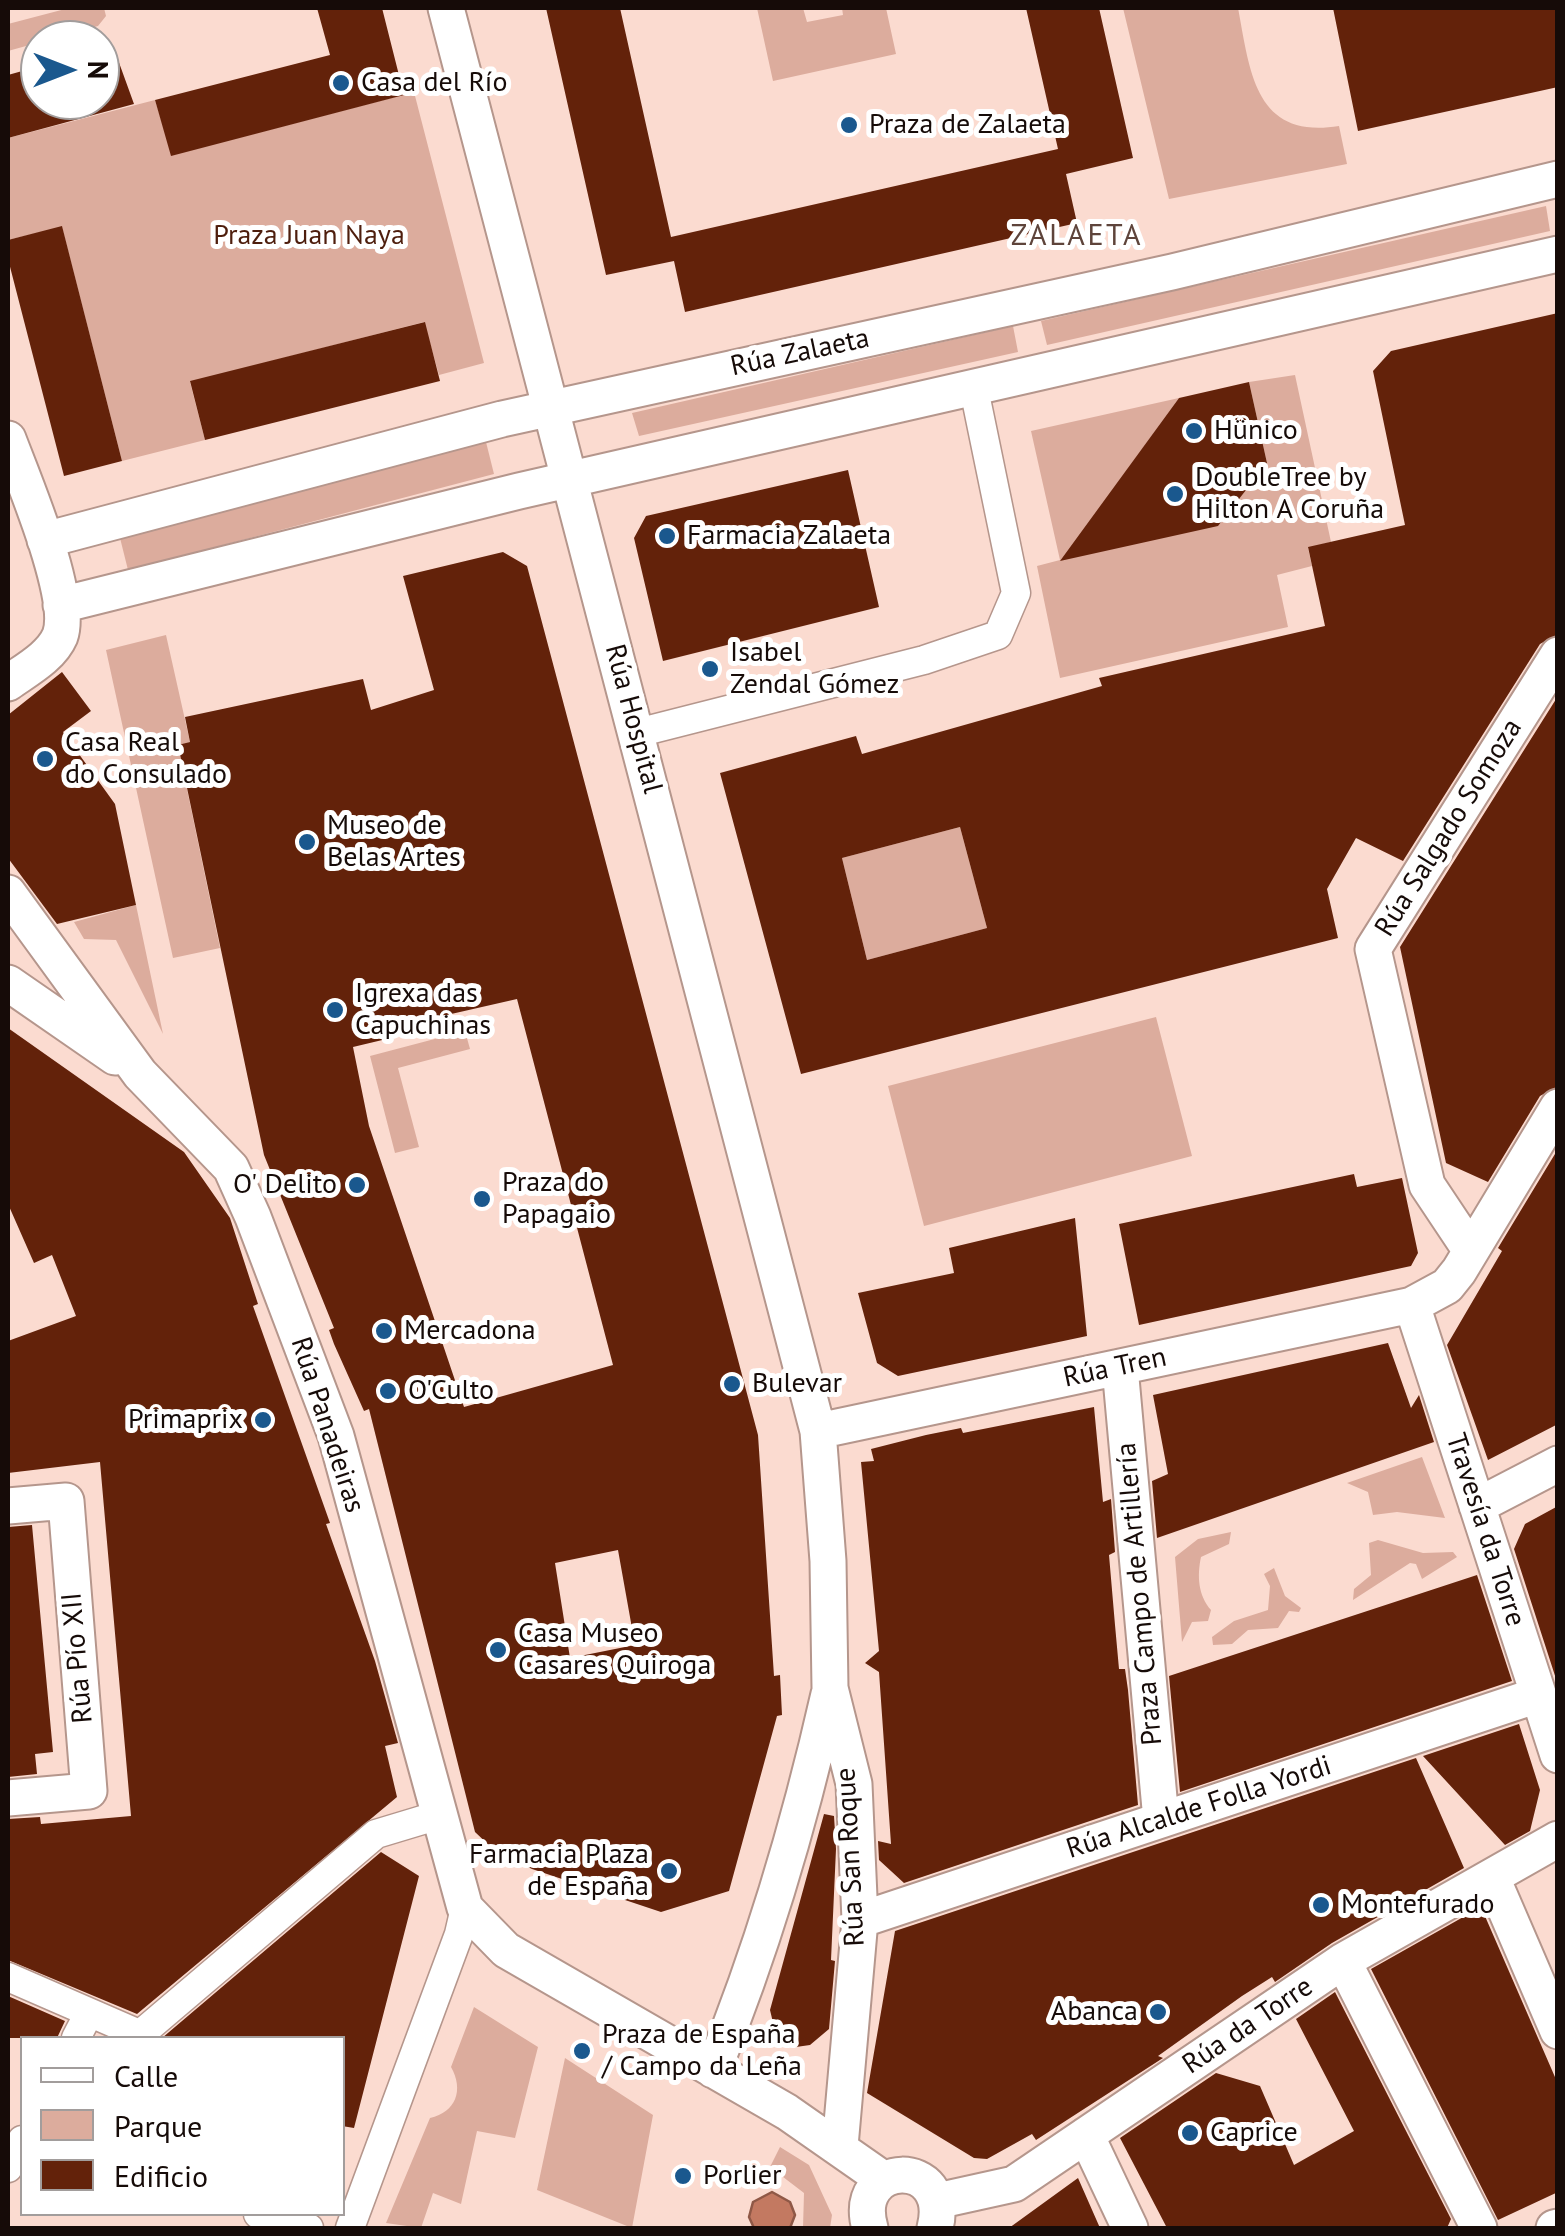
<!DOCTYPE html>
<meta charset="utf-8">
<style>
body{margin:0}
#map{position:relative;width:1565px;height:2236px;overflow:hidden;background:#fbdbd0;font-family:"PT Sans",sans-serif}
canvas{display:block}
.frame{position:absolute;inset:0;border:10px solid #160b08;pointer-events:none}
.legend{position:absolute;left:20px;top:2036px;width:325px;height:180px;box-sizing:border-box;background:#fff;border:2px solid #a29d9c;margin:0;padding:12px 18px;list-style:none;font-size:30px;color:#160b08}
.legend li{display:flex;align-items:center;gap:20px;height:50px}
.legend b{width:50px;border:2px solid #a29d9c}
.north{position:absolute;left:20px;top:20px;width:100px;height:100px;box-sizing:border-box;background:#fff;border:2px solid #a29d9c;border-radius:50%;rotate:90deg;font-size:28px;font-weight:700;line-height:40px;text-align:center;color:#160b08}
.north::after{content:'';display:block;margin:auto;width:35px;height:45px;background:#1a588e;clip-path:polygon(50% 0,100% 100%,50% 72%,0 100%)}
</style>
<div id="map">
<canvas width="1565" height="2236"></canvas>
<div class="frame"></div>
<ul class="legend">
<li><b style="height:12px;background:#fff"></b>Calle</li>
<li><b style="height:28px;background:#dcac9d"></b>Parque</li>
<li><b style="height:28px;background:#63220a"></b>Edificio</li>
</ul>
<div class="north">N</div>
</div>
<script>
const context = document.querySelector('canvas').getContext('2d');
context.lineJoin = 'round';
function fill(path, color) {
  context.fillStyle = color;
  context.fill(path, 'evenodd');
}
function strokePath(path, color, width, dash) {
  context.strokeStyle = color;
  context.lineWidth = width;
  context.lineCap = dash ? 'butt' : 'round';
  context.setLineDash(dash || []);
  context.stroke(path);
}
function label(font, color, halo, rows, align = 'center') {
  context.font = font + ' "PT Sans",sans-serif';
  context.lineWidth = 10;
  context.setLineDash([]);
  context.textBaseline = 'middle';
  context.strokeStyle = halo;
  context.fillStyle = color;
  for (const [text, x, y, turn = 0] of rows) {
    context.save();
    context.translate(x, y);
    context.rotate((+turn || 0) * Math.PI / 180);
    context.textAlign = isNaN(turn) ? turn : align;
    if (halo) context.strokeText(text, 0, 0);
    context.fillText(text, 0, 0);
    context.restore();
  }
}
const green = new Path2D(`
 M 69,8 L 104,8 L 106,16 L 98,26 L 8,51 L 8,24 Z
 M 757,8 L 803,8 L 807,22 L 843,15 L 842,8 L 886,8 L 896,54 L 773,81 Z
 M 1123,8 L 1238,8 C 1250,70 1254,140 1339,126 L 1347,164 L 1169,199 Z
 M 414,92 L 484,363 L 439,375 L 424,322 L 190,382 L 205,440 L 122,461 L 62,227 L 8,240 L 8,138 L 155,100 L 172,155 Z
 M 1546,206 L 1550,231 L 1047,345 L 1041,321 Z
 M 1013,326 L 1018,352 L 639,436 L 632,413 Z
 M 1295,375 L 1331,542 L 1308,548 L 1312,566 L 1277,575 L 1288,627 L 1060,678 L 1037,566 L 1060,560 L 1031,431 L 1179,398 L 1062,560 L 1267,463 L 1249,382 Z
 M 486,442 L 494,474 L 128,570 L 120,538 Z
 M 166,635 L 190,742 L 178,746 L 220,948 L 173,958 L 106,650 Z
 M 960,827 L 987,928 L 867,960 L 842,858 Z
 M 136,905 L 163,1034 L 116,940 L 84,939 L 74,922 Z
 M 1156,1017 L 1192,1156 L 924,1226 L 888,1086 Z
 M 465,1031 L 470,1049 L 398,1068 L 419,1147 L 395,1153 L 370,1056 Z
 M 1422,1457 L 1445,1518 L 1397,1512 L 1373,1515 L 1368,1492 L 1347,1483 Z
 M 1231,1532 L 1229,1544 L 1201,1557 C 1197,1576 1198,1595 1211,1610 L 1208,1621 L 1192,1622 L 1182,1642 L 1175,1557 L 1198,1539 Z
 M 1378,1540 L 1423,1553 L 1453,1552 L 1457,1557 L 1422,1579 L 1416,1564 L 1410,1563 L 1353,1600 L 1354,1589 L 1371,1575 L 1369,1543 Z
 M 1274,1568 L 1285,1596 L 1301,1608 L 1299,1612 L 1289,1611 L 1278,1628 L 1248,1630 L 1232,1644 L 1213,1645 L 1212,1637 L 1234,1621 L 1268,1610 L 1270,1586 L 1264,1574 Z
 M 474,2007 L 538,2047 L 515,2138 L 477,2131 L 461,2204 L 433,2193 L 421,2228 L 386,2223 L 430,2118 C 456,2112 464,2090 451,2067 Z
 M 565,2058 L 653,2115 L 632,2228 L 537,2190 Z
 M 780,2147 L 809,2165 L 832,2215 L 830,2228 L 803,2228 L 804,2193 L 770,2167 Z`);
const water = new Path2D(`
 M 772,2192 L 790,2202 L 795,2215 L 790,2228 L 754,2228 L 749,2217 L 753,2202 Z`);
const building = new Path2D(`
 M 317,8 L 382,8 L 404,95 L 171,156 L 155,100 L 330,55 Z
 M 546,8 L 620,8 L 671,237 L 1058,149 L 1026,8 L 1099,8 L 1133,158 L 1066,174 L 1077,223 L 685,312 L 674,261 L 606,275 Z
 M 1333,8 L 1558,8 L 1558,87 L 1358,131 Z
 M 113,46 L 134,104 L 8,138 L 8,75 L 40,66 L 40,100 L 100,100 L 100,50 Z
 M 62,226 L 122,461 L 64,476 L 8,259 L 8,240 Z
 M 1558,313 L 1558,634 L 1540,644 L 1403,861 L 1356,838 L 1327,889 L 1338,938 L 801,1074 L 720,773 L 856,736 L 862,754 L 1102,686 L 1099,678 L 1325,626 L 1308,547 L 1405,525 L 1373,371 L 1391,351 ZM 960,827 L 987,928 L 867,960 L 842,858 Z
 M 425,322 L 440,381 L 205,440 L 190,381 Z
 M 1249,382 L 1267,463 L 1218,526 L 1060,561 L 1179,398 Z
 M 848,470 L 879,607 L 663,661 L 634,538 L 646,516 Z
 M 503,552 L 527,566 L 758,1435 L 774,1676 L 780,1675 L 782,1715 L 777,1716 L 729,1891 L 661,1912 L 532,1869 L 494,1850 L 475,1832 L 369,1409 L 364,1411 L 334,1344 L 329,1330 L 334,1328 L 264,1155 L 178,745 L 190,742 L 185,717 L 363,679 L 371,710 L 434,690 L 403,576 ZM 517,999 L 613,1365 L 464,1407 L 369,1126 L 353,1047 L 441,1026 L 438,1017 ZM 618,1550 L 635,1645 L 570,1658 L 555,1563 Z
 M 62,672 L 91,711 L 63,732 L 115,804 L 136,905 L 57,924 L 8,858 L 8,715 Z
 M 1558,696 L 1558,1086 L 1540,1096 L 1488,1182 L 1446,1163 L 1400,947 Z
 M 8,1028 L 184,1152 L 230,1218 L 258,1304 L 253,1306 L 330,1523 L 326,1524 L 375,1661 L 398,1743 L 385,1746 L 397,1797 L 137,2014 L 8,1960 L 8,1819 L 40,1817 L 41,1824 L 131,1816 L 100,1462 L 8,1473 L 8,1341 L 76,1316 L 52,1255 L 34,1263 L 8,1204 Z
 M 1558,1149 L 1558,1424 L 1488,1460 L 1447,1345 L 1502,1251 L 1498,1248 Z
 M 1354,1174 L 1357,1187 L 1402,1178 L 1418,1253 L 1411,1266 L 1139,1325 L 1119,1224 Z
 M 1075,1218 L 1087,1336 L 898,1376 L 877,1363 L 858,1293 L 954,1273 L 949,1248 Z
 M 1388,1343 L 1411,1408 L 1419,1395 L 1434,1442 L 1157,1538 L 1152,1481 L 1168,1474 L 1153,1395 Z
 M 1094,1407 L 1103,1502 L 1111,1499 L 1115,1552 L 1109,1555 L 1115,1625 L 1119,1669 L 1125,1669 L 1128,1690 L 1138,1805 L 904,1883 L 879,1860 L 878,1841 L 891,1844 L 879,1672 L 865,1663 L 879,1651 L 861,1462 L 874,1461 L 871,1449 L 926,1435 L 961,1428 L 963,1433 Z
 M 1558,1506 L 1558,1685 L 1514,1549 L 1525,1524 Z
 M 32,1525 L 53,1752 L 35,1754 L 37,1774 L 8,1777 L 8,1527 Z
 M 1477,1575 L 1512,1681 L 1180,1792 L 1169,1676 Z
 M 1519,1724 L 1540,1790 L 1530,1831 L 1505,1845 L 1423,1756 Z
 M 1416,1758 L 1464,1868 L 1332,1943 L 1275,1982 L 1272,1977 L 1242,1996 L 1158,2056 L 1163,2058 L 1036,2140 L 1032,2134 L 987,2159 L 974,2158 L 867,2093 L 895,1931 Z
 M 824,1814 L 834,1816 L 836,1849 L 831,1960 L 835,1961 L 829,2029 L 810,2045 L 796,2047 L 776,2035 L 770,2010 Z
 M 381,1852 L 419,1876 L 354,2128 L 342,2126 L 342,2038 L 162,2038 Z
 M 1481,1907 L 1558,2084 L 1558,2192 L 1498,2220 L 1371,1969 Z
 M 1335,1992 L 1451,2219 L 1447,2228 L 1167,2228 L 1120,2138 L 1216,2073 L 1260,2086 L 1294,2165 L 1354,2131 L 1296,2019 Z
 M 8,1996 L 65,2021 L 57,2038 L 8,2038 Z
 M 1078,2178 L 1100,2228 L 1009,2228 Z`);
const pedestrian = new Path2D(`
 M 637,733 L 924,660 L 998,635 L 1016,593 L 974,389
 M 8,1977 L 139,2034
 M 76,2038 L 88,2015
 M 136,2038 L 376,1834 L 439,1815
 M 8,2168 L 22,2140
 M 258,2214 L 309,2228
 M 350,2228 L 459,1934 L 465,1908`);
const minor = new Path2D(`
 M 446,8 L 818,1431 L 828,1561 L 830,1688 L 854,1784 L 860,1920 L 840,2146
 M 8,439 C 23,479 74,598 60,636 C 51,657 26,670 8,683
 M 45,540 L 502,419 L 1172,272 L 1558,179
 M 61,605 L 519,491 L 1558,254
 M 8,893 L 140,1074 L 231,1168 L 253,1217 L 336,1436 L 465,1908 L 506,1950 L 787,2112 L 883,2179
 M 8,983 L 115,1057
 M 1471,1251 L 1427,1185 L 1373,949 L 1558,655
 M 1412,1305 L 1558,1755
 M 1120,1367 L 1161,1820
 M 818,1431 L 1412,1305 L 1447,1286 L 1459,1271 L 1558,1107
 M 8,1506 L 66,1501 L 89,1791 L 8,1798
 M 1477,1506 L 1558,1464
 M 1492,1878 L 1558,2031
 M 860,1920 L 1538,1695
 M 1343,1961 L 1479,2228
 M 713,2070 C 763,1948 800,1822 829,1694
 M 1086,2135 L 1130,2228
 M 937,2201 L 1014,2184 L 1343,1961 L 1558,1839
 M 870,2228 C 850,2159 953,2156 935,2228
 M 1554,2228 L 1558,2227`);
const markers = [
 [341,83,10,"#1a588e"],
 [849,125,10,"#1a588e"],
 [1194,431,10,"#1a588e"],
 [1175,494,10,"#1a588e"],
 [667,536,10,"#1a588e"],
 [710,669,10,"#1a588e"],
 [45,759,10,"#1a588e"],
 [307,842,10,"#1a588e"],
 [335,1010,10,"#1a588e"],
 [357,1185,10,"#1a588e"],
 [482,1199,10,"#1a588e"],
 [384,1331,10,"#1a588e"],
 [732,1384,10,"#1a588e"],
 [388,1391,10,"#1a588e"],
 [263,1420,10,"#1a588e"],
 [498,1650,10,"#1a588e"],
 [669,1871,10,"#1a588e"],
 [1321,1905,10,"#1a588e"],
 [1158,2012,10,"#1a588e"],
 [582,2051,10,"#1a588e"],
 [1190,2133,10,"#1a588e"],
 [683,2176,10,"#1a588e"]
];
const poiNames = [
 ["Casa del Río",361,83],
 ["Praza de Zalaeta",869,125],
 ["Hünico",1214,431],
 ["DoubleTree by",1195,478],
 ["Hilton A Coruña",1195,510],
 ["Farmacia Zalaeta",687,536],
 ["Isabel",730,653],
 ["Zendal Gómez",730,685],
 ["Casa Real",65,743],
 ["do Consulado",65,775],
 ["Museo de",327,826],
 ["Belas Artes",327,858],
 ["Igrexa das",355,994],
 ["Capuchinas",355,1026],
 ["Praza do",502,1183],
 ["Papagaio",502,1215],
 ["O' Delito",337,1185,"right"],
 ["Mercadona",404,1331],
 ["Bulevar",752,1384],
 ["O'Culto",408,1391],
 ["Primaprix",243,1420,"right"],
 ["Casa Museo",518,1634],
 ["Casares Quiroga",518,1666],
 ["Farmacia Plaza",649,1855,"right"],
 ["de España",649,1887,"right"],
 ["Montefurado",1341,1905],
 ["Abanca",1138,2012,"right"],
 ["Praza de España",602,2035],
 ["/ Campo da Leña",602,2067],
 ["Caprice",1210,2133],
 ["Porlier",703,2176]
];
const parkNames = [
 ["Praza Juan Naya",309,236]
];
const streetNames = [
 ["Rúa Zalaeta",800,353,-12],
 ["Rúa Hospital",633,719,75],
 ["Rúa Salgado Somoza",1449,828,-58],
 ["Rúa Tren",1115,1368,-12],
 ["Rúa Panadeiras",327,1425,72],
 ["Travesía da Torre",1485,1530,72],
 ["Praza Campo de Artillería",1140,1594,-95],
 ["Rúa Pío XII",78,1658,-95],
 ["Rúa Alcalde Folla Yordi",1199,1808,-18],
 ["Rúa San Roque",851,1857,-93],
 ["Rúa da Torre",1248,2026,-34]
];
const neighbourhoodNames = [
 ["ZALAETA",1077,236]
];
fill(green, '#dcac9d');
fill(water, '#c37961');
strokePath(water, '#8f5846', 2.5);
fill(building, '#63220a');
strokePath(pedestrian, '#b5968c', 31);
strokePath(minor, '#b5968c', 39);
strokePath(pedestrian, '#fff', 28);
strokePath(minor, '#fff', 35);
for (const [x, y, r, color] of markers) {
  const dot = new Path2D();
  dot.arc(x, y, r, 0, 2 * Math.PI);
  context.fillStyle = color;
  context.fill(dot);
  strokePath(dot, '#fff', 4);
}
label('28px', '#160b08', '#fff', poiNames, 'left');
label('28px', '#4e1e0d', '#fff', parkNames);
label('28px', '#160b08', '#fff', streetNames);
context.letterSpacing = '2.5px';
label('30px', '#5e443b', '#fff', neighbourhoodNames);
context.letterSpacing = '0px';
</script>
